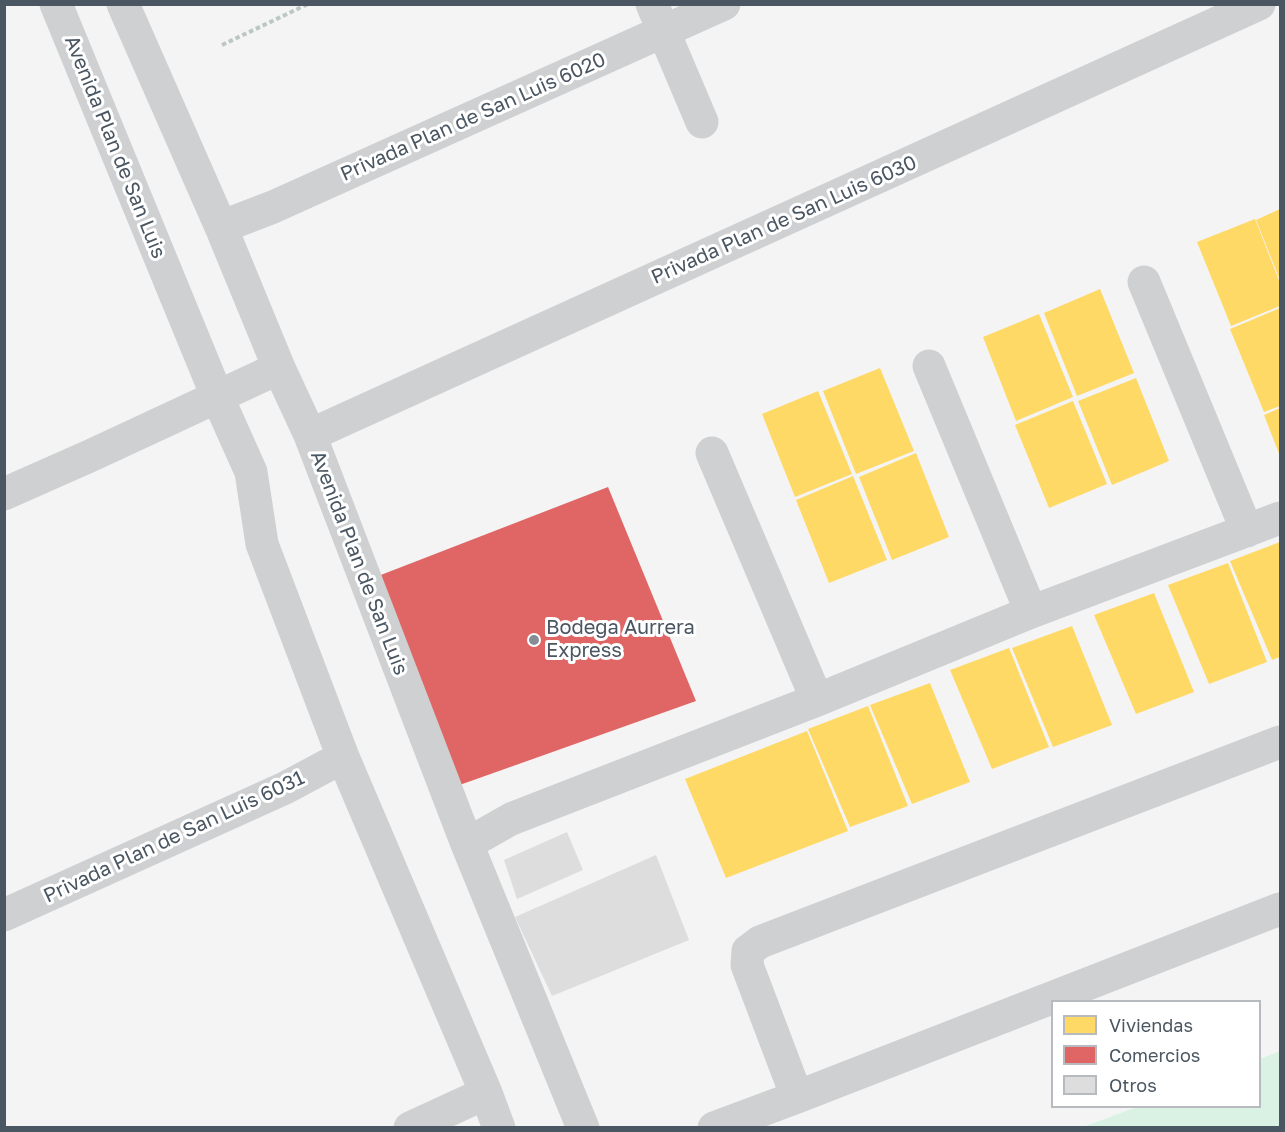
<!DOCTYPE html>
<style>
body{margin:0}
#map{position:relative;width:1285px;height:1132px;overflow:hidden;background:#f4f4f4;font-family:"Golos Text",sans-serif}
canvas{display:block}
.frame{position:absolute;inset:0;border:6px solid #4a5661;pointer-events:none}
.legend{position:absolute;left:1051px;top:1000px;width:210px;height:108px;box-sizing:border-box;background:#fff;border:2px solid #b7bbc0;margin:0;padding:8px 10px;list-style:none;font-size:18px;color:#4a5661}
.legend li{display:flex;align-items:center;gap:12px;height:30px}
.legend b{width:30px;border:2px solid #b7bbc0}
</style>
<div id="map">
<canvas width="1285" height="1132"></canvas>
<div class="frame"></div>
<ul class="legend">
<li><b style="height:16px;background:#ffd966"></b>Viviendas</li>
<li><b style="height:16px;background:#e06666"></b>Comercios</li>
<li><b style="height:16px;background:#ddddde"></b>Otros</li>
</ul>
</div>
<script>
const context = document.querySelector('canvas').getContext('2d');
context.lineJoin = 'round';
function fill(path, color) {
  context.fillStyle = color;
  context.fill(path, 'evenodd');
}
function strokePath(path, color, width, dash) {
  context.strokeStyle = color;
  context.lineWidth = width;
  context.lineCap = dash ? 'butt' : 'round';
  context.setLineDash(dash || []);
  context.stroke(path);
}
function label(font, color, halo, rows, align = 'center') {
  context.font = font + ' "Golos Text",sans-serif';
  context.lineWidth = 6;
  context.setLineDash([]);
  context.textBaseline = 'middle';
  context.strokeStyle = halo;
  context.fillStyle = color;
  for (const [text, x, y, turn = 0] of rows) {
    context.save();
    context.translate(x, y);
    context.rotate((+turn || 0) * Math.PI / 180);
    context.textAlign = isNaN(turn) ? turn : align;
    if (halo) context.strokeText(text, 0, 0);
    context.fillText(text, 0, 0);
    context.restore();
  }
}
const green = new Path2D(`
 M 1280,1051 L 1280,1127 L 1083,1127 L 1137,1107 L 1260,1106 L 1260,1059 Z`);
const homes = new Path2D(`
 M 1280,209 L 1280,280 L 1256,220 Z
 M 1255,219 L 1280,283 L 1280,306 L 1231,326 L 1197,242 Z
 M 1100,289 L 1134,373 L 1077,396 L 1044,313 Z
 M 1280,308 L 1280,406 L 1264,412 L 1230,329 Z
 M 1039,314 L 1073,397 L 1016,421 L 983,337 Z
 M 880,368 L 914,451 L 856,474 L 823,391 Z
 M 1136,378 L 1169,461 L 1112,485 L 1078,401 Z
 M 818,391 L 852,474 L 795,497 L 762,414 Z
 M 1073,401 L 1107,484 L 1049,508 L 1015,425 Z
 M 1280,408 L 1280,456 L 1264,415 Z
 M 916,453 L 949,537 L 892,560 L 859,477 Z
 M 853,476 L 887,560 L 829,583 L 796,500 Z
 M 1280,542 L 1280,657 L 1272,660 L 1230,561 Z
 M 1228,563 L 1267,662 L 1209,684 L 1168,585 Z
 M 1154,593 L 1194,692 L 1136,714 L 1094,615 Z
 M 1072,626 L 1112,725 L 1053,747 L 1012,648 Z
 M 1009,648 L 1049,747 L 992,769 L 950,670 Z
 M 930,683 L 970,782 L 912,804 L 870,705 Z
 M 868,706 L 908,806 L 850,827 L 808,729 Z
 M 807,731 L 848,831 L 726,878 L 685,779 Z`);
const shops = new Path2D(`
 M 608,487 L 696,701 L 454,787 L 373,578 Z`);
const building = new Path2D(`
 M 567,832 L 583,870 L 517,899 L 504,860 Z
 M 656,855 L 689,940 L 552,996 L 515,917 Z`);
const path = new Path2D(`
 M 222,45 L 308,4`);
const minor = new Path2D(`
 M 56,4 L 217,396 L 251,472 L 262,544 L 343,757 L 486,1093 L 499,1128
 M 123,4 L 221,227 L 279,368 L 310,435 L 467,844 L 583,1128
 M 652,4 L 702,122
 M 221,227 L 273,207 L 724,4
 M 1144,282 L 1247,531
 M 929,366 L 1031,612
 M 310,435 L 1259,4
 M 712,453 L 817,700
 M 4,494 L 92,455 L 279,368
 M 467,844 L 511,819 L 817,700 L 1031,612 L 1280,518
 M 4,915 L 285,788 L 343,757
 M 797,1097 L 747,965 L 748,951 L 760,942 L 1280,742
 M 410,1128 L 486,1093
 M 714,1128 L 797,1097 L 1280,909`);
const markers = [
 [534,640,6,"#868d94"]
];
const streetNames = [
 ["Privada Plan de San Luis 6020",473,117,-24],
 ["Avenida Plan de San Luis",115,147,68],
 ["Privada Plan de San Luis 6030",784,220,-24],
 ["Avenida Plan de San Luis",359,563,69],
 ["Privada Plan de San Luis 6031",174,837,-25]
];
const poiNames = [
 ["Bodega Aurrera",546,628],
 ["Express",546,651]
];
fill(green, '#d9f2e3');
fill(homes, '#ffd966');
fill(shops, '#e06666');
fill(building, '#ddddde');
strokePath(path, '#bcc7c4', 4, [4.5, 3]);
strokePath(minor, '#ced0d2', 33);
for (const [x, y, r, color] of markers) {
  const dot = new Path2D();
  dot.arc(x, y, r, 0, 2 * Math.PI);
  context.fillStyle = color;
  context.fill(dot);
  strokePath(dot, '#fff', 2);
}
label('20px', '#4a5661', '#fff', streetNames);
label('20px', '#4a5661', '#fff', poiNames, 'left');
</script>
